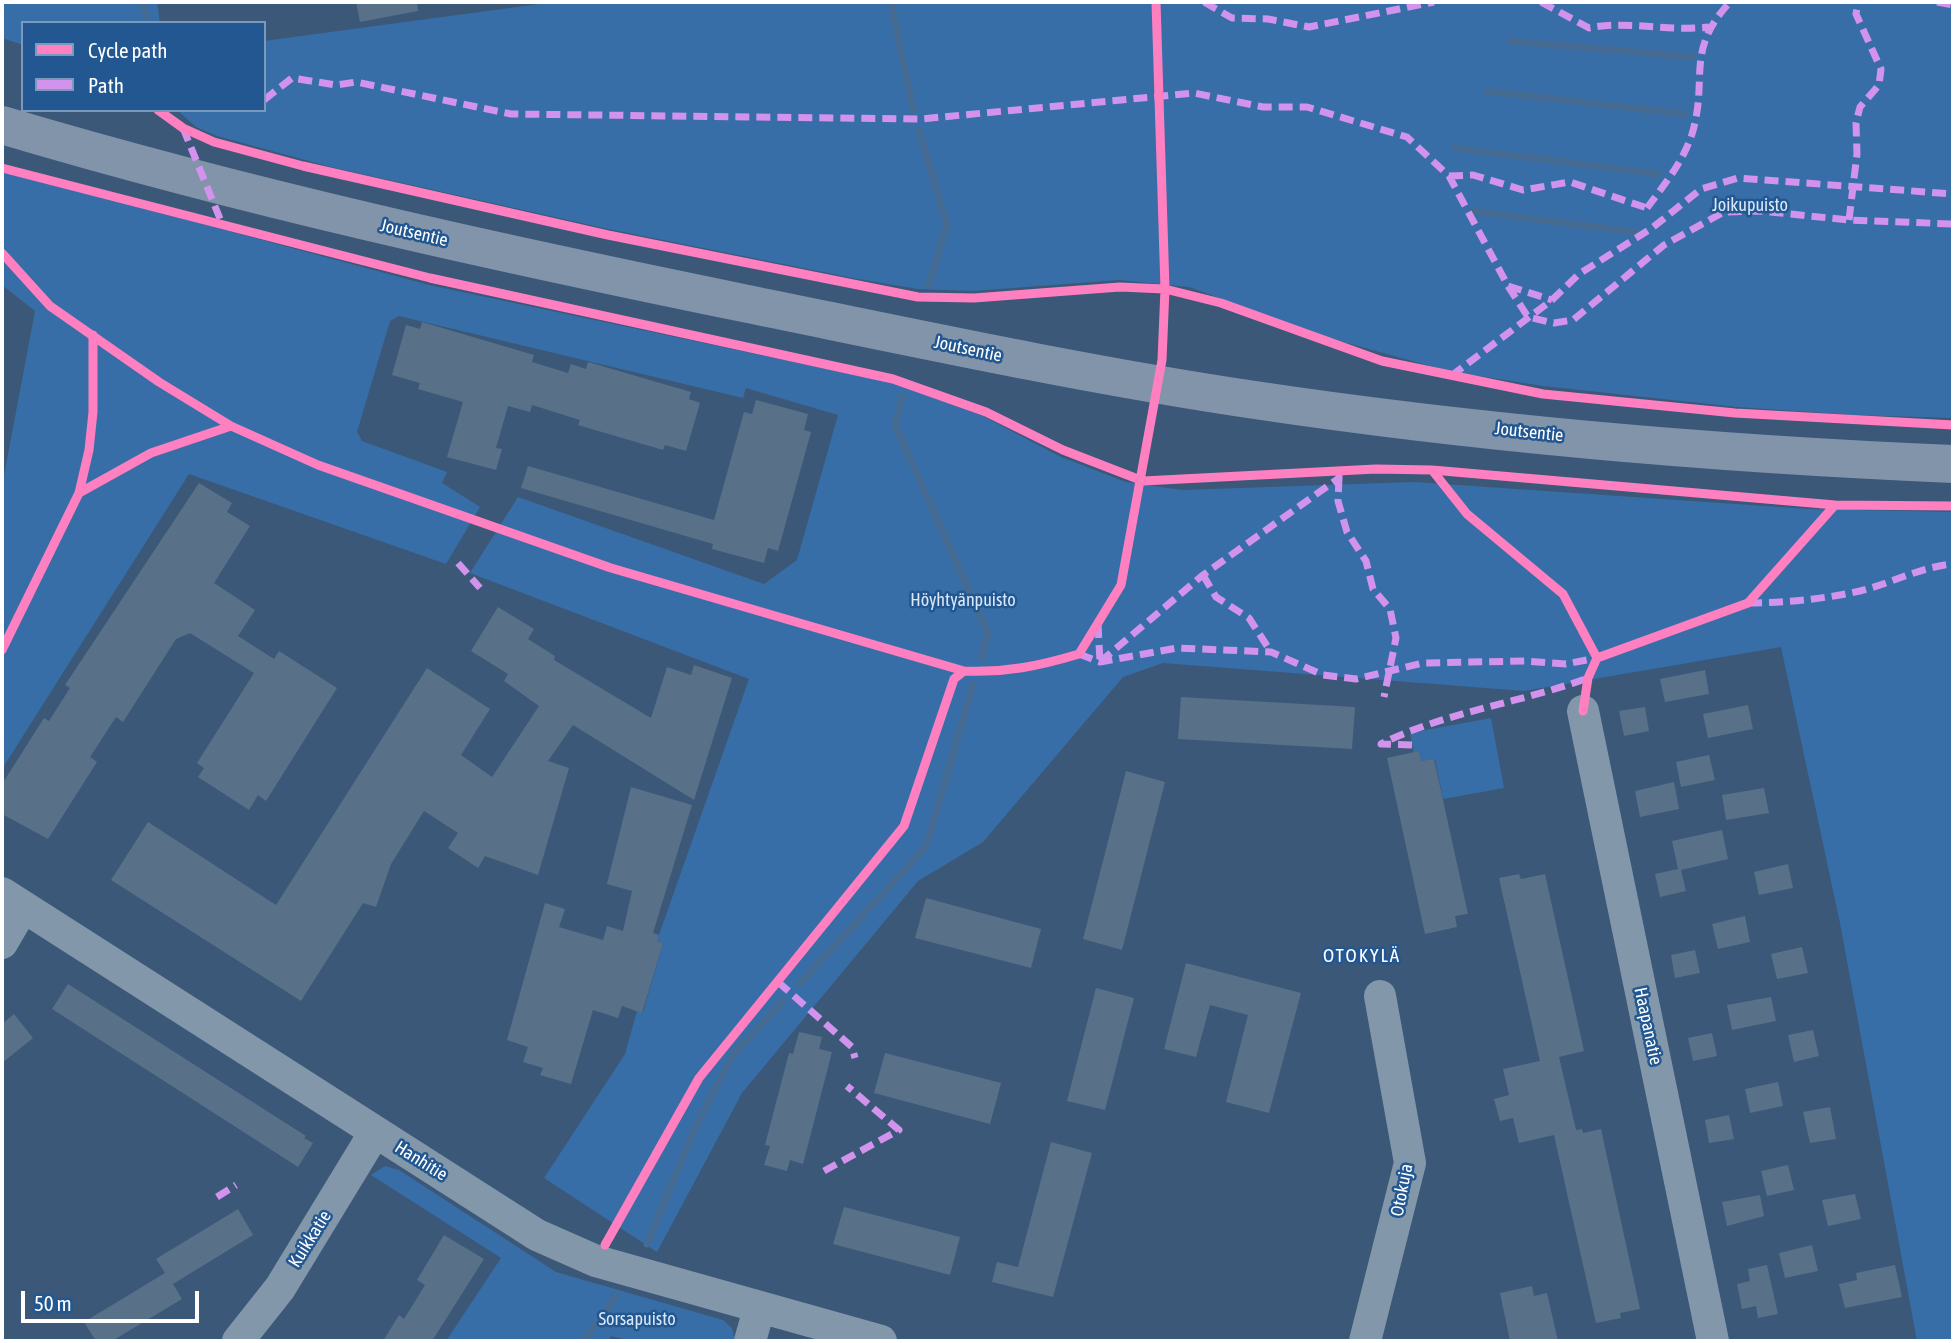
<!DOCTYPE html>
<meta charset="utf-8">
<style>
body{margin:0}
#map{position:relative;width:1955px;height:1343px;overflow:hidden;background:#3b5878;font-family:"Asap Condensed",sans-serif}
canvas{display:block}
.frame{position:absolute;inset:0;border:4px solid #fff;pointer-events:none}
.legend{position:absolute;left:21px;top:21px;width:245px;height:91px;box-sizing:border-box;background:#225791;border:2px solid #7a9abd;margin:0;padding:9px 12px;list-style:none;font-size:21px;color:#fff}
.legend li{display:flex;align-items:center;gap:14px;height:35px}
.legend b{width:35px;border:2px solid #7a9abd}
.scale{position:absolute;left:21px;top:1291px;width:178px;height:32px;box-sizing:border-box;border:4px solid #fff;border-top:0;padding-left:9px;font-size:21px;line-height:24px;white-space:nowrap;color:#fff;-webkit-text-stroke:5px #225791;paint-order:stroke}
</style>
<div id="map">
<canvas width="1955" height="1343"></canvas>
<div class="frame"></div>
<ul class="legend">
<li><b style="height:9px;background:#ff80c0"></b>Cycle path</li>
<li><b style="height:9px;background:#d193ec"></b>Path</li>
</ul>
<div class="scale">50 m</div>
</div>
<script>
const context = document.querySelector('canvas').getContext('2d');
context.lineJoin = 'round';
function fill(path, color) {
  context.fillStyle = color;
  context.fill(path, 'evenodd');
}
function strokePath(path, color, width, dash) {
  context.strokeStyle = color;
  context.lineWidth = width;
  context.lineCap = dash ? 'butt' : 'round';
  context.setLineDash(dash || []);
  context.stroke(path);
}
function label(font, color, halo, rows, align = 'center') {
  context.font = font + ' "Asap Condensed",sans-serif';
  context.lineWidth = 5;
  context.setLineDash([]);
  context.textBaseline = 'middle';
  context.strokeStyle = halo;
  context.fillStyle = color;
  for (const [text, x, y, turn = 0] of rows) {
    context.save();
    context.translate(x, y);
    context.rotate((+turn || 0) * Math.PI / 180);
    context.textAlign = isNaN(turn) ? turn : align;
    if (halo) context.strokeText(text, 0, 0);
    context.fillText(text, 0, 0);
    context.restore();
  }
}
const green = new Path2D(`
 M 2,2 L 157,2 L 160,23 L 23,23 L 23,45 L 2,38 Z
 M 554,2 L 1953,2 L 1953,418 L 1854,415 L 1737,407 L 1543,386 L 1448,371 L 1329,338 L 1189,287 L 1119,280 L 973,291 L 918,289 L 858,279 L 608,229 L 331,167 L 217,136 L 196,127 L 177,110 L 264,110 L 264,41 Z
 M 2,170 L 429,285 L 893,383 L 983,416 L 1061,457 L 1126,482 L 1182,490 L 1414,482 L 1809,509 L 1953,512 L 1953,1341 L 1917,1341 L 1840,923 L 1781,647 L 1524,691 L 1163,663 L 1123,677 L 983,842 L 918,881 L 742,1093 L 657,1252 L 544,1178 L 625,1054 L 637,1011 L 643,1012 L 663,943 L 657,941 L 659,935 L 749,679 L 470,573 L 518,497 L 764,584 L 797,560 L 838,415 L 746,388 L 743,398 L 399,316 L 390,321 L 357,432 L 362,441 L 447,472 L 442,483 L 480,507 L 446,564 L 189,474 L 2,769 L 2,486 L 35,311 L 2,285 Z
 M 1491,718 L 1504,788 L 1443,799 L 1435,759 L 1421,761 L 1419,751 L 1414,753 L 1410,733 Z
 M 385,1166 L 399,1170 L 556,1272 L 723,1320 L 732,1328 L 735,1341 L 633,1341 L 611,1336 L 608,1341 L 446,1341 L 501,1258 L 371,1175 Z`);
const stream = new Path2D(`
 M 143,2 L 146,17
 M 891,2 L 913,110
 M 1510,41 L 1692,57
 M 1487,91 L 1685,114
 M 919,130 L 947,224 L 929,285
 M 1455,148 L 1658,174
 M 1472,211 L 1635,232
 M 902,396 L 895,425 L 988,633 L 981,658
 M 800,983 L 926,847 L 973,685
 M 647,1244 L 695,1128 L 733,1055 L 783,1001
 M 584,1341 L 616,1296`);
const building = new Path2D(`
 M 356,2 L 417,2 L 418,11 L 360,22 Z
 M 422,322 L 534,355 L 532,362 L 568,373 L 571,364 L 586,369 L 588,362 L 691,392 L 689,399 L 700,403 L 686,451 L 665,445 L 663,450 L 578,425 L 580,420 L 532,405 L 530,412 L 508,406 L 496,448 L 502,449 L 496,470 L 447,457 L 463,402 L 418,389 L 420,383 L 392,375 L 406,325 L 420,329 Z
 M 756,400 L 808,414 L 804,430 L 811,432 L 778,551 L 768,548 L 764,563 L 712,549 L 713,544 L 521,488 L 528,466 L 714,520 L 744,412 L 752,414 Z
 M 199,483 L 232,503 L 227,512 L 250,526 L 214,583 L 255,610 L 238,636 L 274,659 L 279,651 L 337,688 L 266,801 L 258,795 L 249,810 L 198,777 L 204,768 L 197,763 L 254,673 L 190,633 L 176,639 L 123,722 L 116,717 L 90,757 L 97,762 L 48,839 L 2,814 L 2,784 L 44,718 L 49,721 L 70,688 L 65,685 Z
 M 498,607 L 534,629 L 528,639 L 555,656 L 554,660 L 651,718 L 667,667 L 691,675 L 694,665 L 732,678 L 694,800 L 573,725 L 548,761 L 569,768 L 538,875 L 485,856 L 478,868 L 448,848 L 458,833 L 424,811 L 391,864 L 376,907 L 363,903 L 301,1001 L 111,880 L 148,822 L 276,905 L 427,668 L 490,709 L 461,755 L 492,777 L 539,706 L 504,681 L 508,674 L 471,651 Z
 M 1705,670 L 1709,694 L 1665,702 L 1660,679 Z
 M 1181,697 L 1355,707 L 1352,749 L 1178,739 Z
 M 1748,705 L 1753,729 L 1708,738 L 1703,714 Z
 M 1645,707 L 1649,731 L 1624,736 L 1619,711 Z
 M 1419,751 L 1421,761 L 1434,759 L 1468,914 L 1455,916 L 1457,927 L 1425,934 L 1387,758 Z
 M 1709,755 L 1715,780 L 1681,787 L 1676,762 Z
 M 1126,771 L 1165,782 L 1122,950 L 1083,939 Z
 M 1674,782 L 1679,809 L 1640,817 L 1635,791 Z
 M 631,787 L 692,805 L 653,933 L 659,935 L 657,941 L 663,943 L 642,1013 L 622,1006 L 618,1018 L 593,1010 L 571,1084 L 540,1075 L 543,1068 L 523,1062 L 528,1047 L 507,1040 L 545,903 L 565,909 L 559,927 L 603,940 L 607,926 L 623,931 L 632,891 L 607,884 Z
 M 1764,788 L 1769,813 L 1726,820 L 1722,795 Z
 M 1722,830 L 1728,859 L 1681,870 L 1686,891 L 1660,897 L 1655,874 L 1678,869 L 1672,841 Z
 M 1788,864 L 1793,888 L 1759,895 L 1754,872 Z
 M 1519,874 L 1521,879 L 1545,874 L 1584,1051 L 1559,1057 L 1576,1130 L 1582,1129 L 1583,1133 L 1601,1129 L 1640,1309 L 1620,1313 L 1621,1318 L 1596,1323 L 1554,1135 L 1519,1143 L 1513,1118 L 1500,1121 L 1494,1099 L 1509,1095 L 1503,1069 L 1540,1061 L 1499,878 Z
 M 926,898 L 1041,929 L 1031,968 L 915,938 Z
 M 1745,916 L 1750,942 L 1718,949 L 1712,924 Z
 M 1802,947 L 1808,973 L 1777,979 L 1771,954 Z
 M 1695,950 L 1700,973 L 1675,978 L 1671,955 Z
 M 1186,963 L 1301,993 L 1269,1113 L 1226,1102 L 1248,1015 L 1210,1005 L 1196,1057 L 1164,1049 Z
 M 68,984 L 306,1136 L 304,1138 L 313,1143 L 298,1167 L 52,1009 Z
 M 1096,988 L 1134,998 L 1105,1110 L 1067,1101 Z
 M 1771,997 L 1776,1021 L 1732,1030 L 1727,1005 Z
 M 14,1014 L 33,1038 L 2,1063 L 2,1024 Z
 M 1813,1030 L 1819,1056 L 1794,1062 L 1788,1035 Z
 M 799,1032 L 822,1037 L 819,1049 L 832,1052 L 803,1164 L 790,1160 L 787,1171 L 764,1165 L 770,1146 L 765,1145 L 789,1053 L 793,1054 Z
 M 1712,1033 L 1717,1056 L 1693,1061 L 1688,1038 Z
 M 885,1053 L 1001,1083 L 990,1124 L 874,1093 Z
 M 1778,1082 L 1783,1106 L 1750,1113 L 1745,1089 Z
 M 1830,1107 L 1836,1139 L 1810,1143 L 1803,1112 Z
 M 1729,1115 L 1734,1139 L 1709,1143 L 1705,1120 Z
 M 1051,1142 L 1092,1153 L 1053,1297 L 992,1282 L 997,1262 L 1018,1267 Z
 M 1788,1165 L 1794,1190 L 1767,1196 L 1761,1171 Z
 M 1855,1194 L 1861,1219 L 1828,1226 L 1822,1200 Z
 M 1760,1195 L 1764,1216 L 1727,1226 L 1722,1202 Z
 M 844,1207 L 960,1237 L 950,1275 L 833,1244 Z
 M 238,1209 L 253,1235 L 173,1284 L 182,1299 L 112,1341 L 96,1341 L 84,1322 L 165,1273 L 156,1259 Z
 M 444,1235 L 484,1259 L 432,1341 L 383,1341 L 399,1315 L 404,1319 L 425,1285 L 417,1280 Z
 M 1812,1245 L 1818,1271 L 1785,1278 L 1779,1253 Z
 M 1767,1265 L 1778,1314 L 1758,1318 L 1756,1306 L 1742,1309 L 1737,1284 L 1750,1281 L 1748,1269 Z
 M 1895,1265 L 1902,1297 L 1845,1308 L 1839,1284 L 1857,1280 L 1856,1273 Z
 M 1532,1286 L 1534,1296 L 1547,1293 L 1558,1341 L 1510,1341 L 1500,1293 Z`);
const minor = new Path2D(`
 M 1583,711 L 1713,1341
 M 2,893 L 537,1235 L 596,1261 L 881,1341
 M 2,943 L 23,907
 M 238,1341 L 280,1288 L 375,1132
 M 750,1341 L 759,1309
 M 1365,1341 L 1410,1163 L 1380,996`);
const major = new Path2D(`
 M 2,125 C 247,198 498,253 748,304 C 915,338 1081,374 1248,399 C 1481,434 1718,454 1953,464`);
const quiet = new Path2D(`
 M 1204,2 L 1232,18 L 1268,19 L 1309,27 L 1434,2
 M 1541,2 L 1589,28 C 1628,20 1668,32 1709,27
 M 1937,2 L 1953,5
 M 264,100 L 292,78 L 336,85 L 356,82 L 511,114 L 921,119 L 1194,93 L 1263,107 L 1307,107 L 1407,137 L 1449,176 L 1508,286 L 1552,300
 M 183,128 L 223,226
 M 1449,176 L 1473,175 L 1523,190 L 1570,182 L 1647,208
 M 1647,208 C 1664,185 1683,162 1692,134 C 1709,78 1684,52 1730,2
 M 1849,220 L 1857,154 L 1856,123 L 1860,107 L 1879,85 L 1881,69 L 1856,14 L 1858,2
 M 1508,286 L 1528,317 L 1554,323 L 1573,320 L 1664,245 L 1724,212 L 1760,211 L 1849,220 L 1953,224
 M 1451,376 L 1552,300 L 1579,274 L 1652,228 L 1701,189 L 1738,178 L 1953,194
 M 1339,478 L 1338,501 L 1347,532 L 1366,561 L 1373,589 L 1390,609 L 1396,638 L 1384,697
 M 458,563 L 480,588
 M 1203,575 L 1216,597 L 1249,618 L 1271,652
 M 1748,603 C 1786,603 1823,599 1860,591 C 1892,583 1920,567 1953,564
 M 1098,624 L 1100,662
 M 1079,654 L 1100,662 L 1177,648 L 1271,652 L 1323,675 L 1356,679 L 1423,663 L 1526,661 L 1566,664 L 1597,658
 M 1100,662 L 1203,575 L 1339,478 L 1339,471
 M 1412,745 L 1381,744 C 1445,712 1520,703 1588,678
 M 778,982 L 852,1047 L 855,1058
 M 824,1171 L 899,1130 L 847,1086
 M 217,1197 L 236,1185`);
const cycleway = new Path2D(`
 M 158,110 L 183,128 L 214,142 L 303,166 L 608,235 L 918,297 L 974,298 L 1120,287 L 1165,289 L 1221,303 L 1382,361 L 1543,394 L 1735,413 L 1953,425
 M 2,168 L 430,278 L 893,379 L 986,412 L 1063,450 L 1143,481 L 1376,469 L 1432,470 L 1835,505 L 1953,506
 M 2,253 L 50,306 L 159,382 L 231,426 L 318,465 L 611,568 L 964,671
 M 1432,470 L 1467,514 L 1563,594 L 1597,658 L 1588,678 L 1583,711
 M 79,493 L 151,453 L 231,426
 M 2,650 L 79,493 L 89,450 L 93,412 L 93,335
 M 1597,658 L 1748,603 L 1835,505
 M 605,1245 L 699,1078 L 904,826 L 954,679 L 964,671 C 1005,673 1039,666 1079,654 L 1121,585 L 1162,360 L 1165,289 L 1156,2`);
const parkNames = [
 ["Joikupuisto",1750,205],
 ["Höyhtyänpuisto",963,600],
 ["Sorsapuisto",637,1319]
];
const streetNames = [
 ["Joutsentie",414,233,13],
 ["Joutsentie",968,349,12],
 ["Joutsentie",1529,432,6],
 ["Haapanatie",1648,1026,78],
 ["Hanhitie",421,1161,32],
 ["Otokuja",1402,1190,-79],
 ["Kuikkatie",310,1239,-58]
];
const neighbourhoodNames = [
 ["OTOKYLÄ",1362,956]
];
fill(green, '#376ea8');
strokePath(stream, '#466b93', 7);
fill(building, '#597089');
strokePath(minor, '#8397ab', 32);
strokePath(major, '#8294aa', 38);
strokePath(quiet, '#d193ec', 7, [14, 7]);
strokePath(cycleway, '#ff80c0', 9);
label('18px', '#d9e9f9', '#225791', parkNames);
label('18px', '#fff', '#225791', streetNames);
context.letterSpacing = '2px';
label('19px', '#fff', '#225791', neighbourhoodNames);
context.letterSpacing = '0px';
</script>
